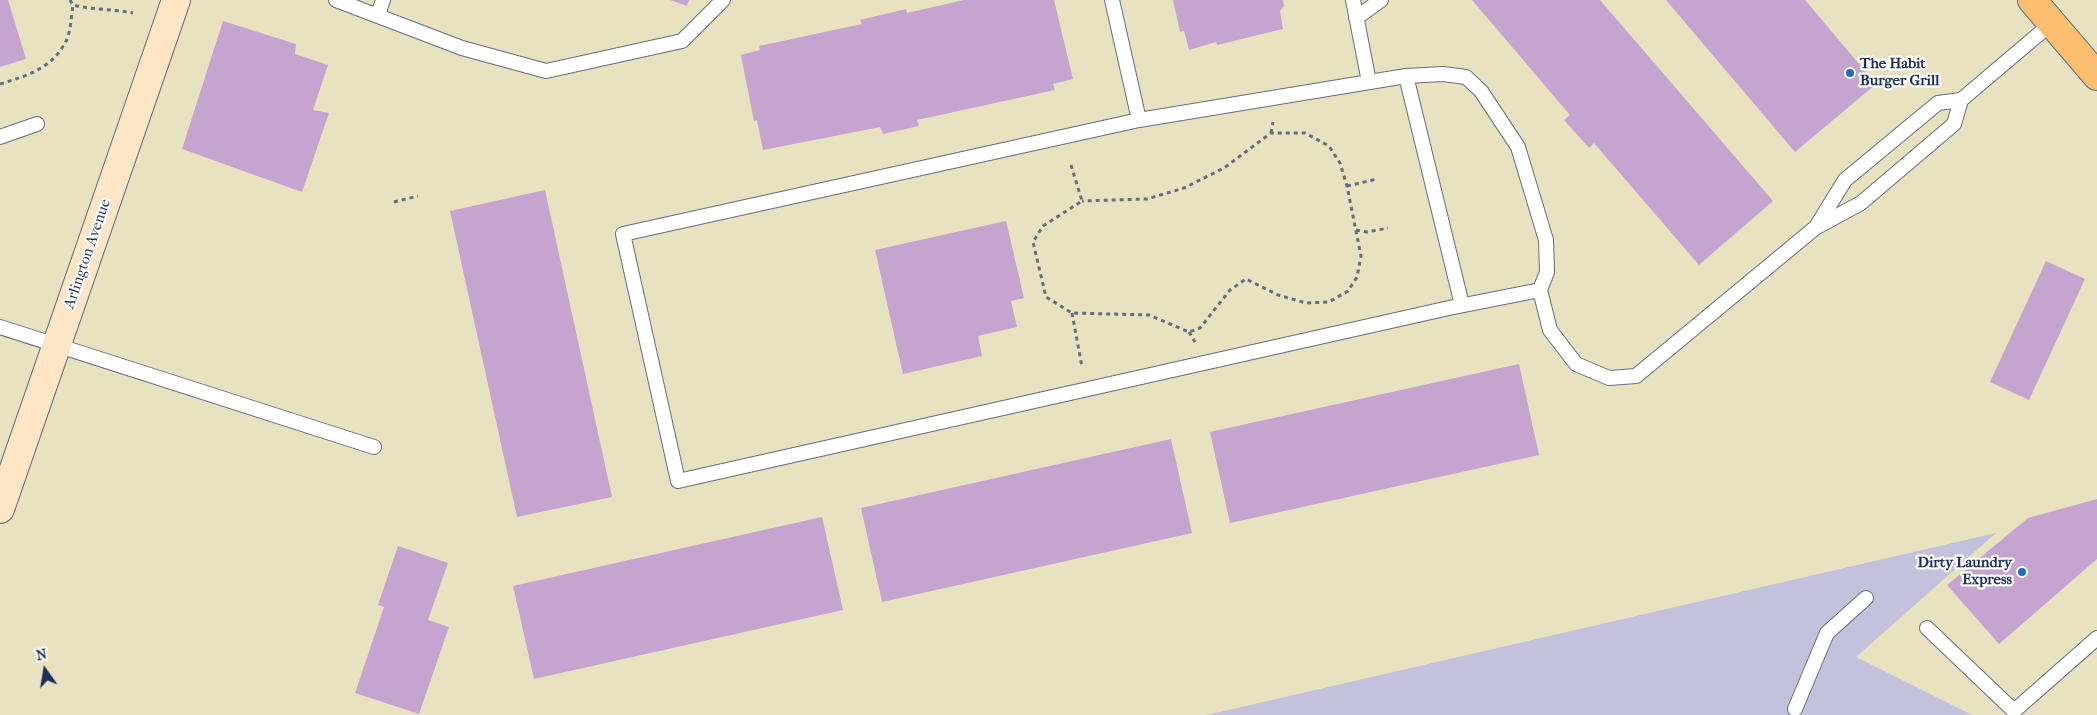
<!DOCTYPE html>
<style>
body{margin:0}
#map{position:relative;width:2097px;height:715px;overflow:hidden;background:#e8e2c0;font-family:"IM FELL French Canon",serif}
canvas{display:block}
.north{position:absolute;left:20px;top:645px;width:50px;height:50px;-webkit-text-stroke:4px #fdfcf7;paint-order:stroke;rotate:347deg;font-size:14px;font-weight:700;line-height:20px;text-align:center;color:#1b2f5e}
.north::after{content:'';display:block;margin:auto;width:18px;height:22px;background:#1b2f5e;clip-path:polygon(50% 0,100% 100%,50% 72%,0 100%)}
</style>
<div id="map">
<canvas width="2097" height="715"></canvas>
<div class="north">N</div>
</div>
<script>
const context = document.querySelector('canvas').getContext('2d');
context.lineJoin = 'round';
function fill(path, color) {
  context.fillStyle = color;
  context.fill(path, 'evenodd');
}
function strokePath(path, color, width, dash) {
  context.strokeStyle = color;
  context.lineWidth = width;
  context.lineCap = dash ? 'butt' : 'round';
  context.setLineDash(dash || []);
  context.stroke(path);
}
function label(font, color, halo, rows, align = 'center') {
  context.font = font + ' "IM FELL French Canon",serif';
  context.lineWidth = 4.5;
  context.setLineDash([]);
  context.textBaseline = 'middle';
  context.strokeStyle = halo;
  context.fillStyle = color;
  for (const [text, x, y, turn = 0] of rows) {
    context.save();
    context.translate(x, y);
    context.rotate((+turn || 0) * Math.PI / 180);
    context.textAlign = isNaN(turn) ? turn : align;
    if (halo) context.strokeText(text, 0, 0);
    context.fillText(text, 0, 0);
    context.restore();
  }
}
const industrial = new Path2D(`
 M 1996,533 L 1856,657 L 1972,715 L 1207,715 Z`);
const building = new Path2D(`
 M 0,0 L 8,0 L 26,59 L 0,67 Z
 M 670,0 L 689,0 L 687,6 Z
 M 964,0 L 1054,0 L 1073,79 L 1053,84 L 1055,90 L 917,120 L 919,126 L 883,134 L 880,127 L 763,150 L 757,120 L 754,121 L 741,55 L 760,50 L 759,46 L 862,24 L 860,20 L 906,9 L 907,13 Z
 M 1173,0 L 1283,0 L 1284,6 L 1280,11 L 1283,29 L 1217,45 L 1216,42 L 1189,50 L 1184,31 L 1180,32 Z
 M 1472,0 L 1600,0 L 1773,201 L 1699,265 L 1594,143 L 1589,148 L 1564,120 L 1570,115 Z
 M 1666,0 L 1805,0 L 1876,84 L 1795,152 Z
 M 223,21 L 296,44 L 295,54 L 328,65 L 313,110 L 329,113 L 302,192 L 182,149 Z
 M 545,190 L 612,497 L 517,517 L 450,211 Z
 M 1006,221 L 1024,298 L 1011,301 L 1017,327 L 978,336 L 982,356 L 903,374 L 875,250 Z
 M 2046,261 L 2085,279 L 2029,400 L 1990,382 Z
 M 1519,364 L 1539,455 L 1230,523 L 1210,432 Z
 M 1171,439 L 1192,533 L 882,602 L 861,508 Z
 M 2097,499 L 2097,559 L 1999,644 L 1947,585 L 2028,518 Z
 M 822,517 L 843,610 L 534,679 L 513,586 Z
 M 398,546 L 448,563 L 428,620 L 449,627 L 419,714 L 355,693 L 384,607 L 378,605 Z`);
const path = new Path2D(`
 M 70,0 L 73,5 C 93,10 113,9 133,13
 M 0,84 C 26,76 51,69 65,43 C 71,33 71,17 73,5
 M 1271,133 L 1273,122
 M 1071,165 L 1082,201 L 1043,226 L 1033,242 L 1046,297 L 1072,313 L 1149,315 L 1189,332 L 1200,328 L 1230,290 L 1246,279 L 1278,295 L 1306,303 L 1329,302 L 1348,291 L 1357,277 L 1361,256 L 1347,186 L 1340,163 L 1329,146 L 1305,133 L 1271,133 L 1224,168 L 1184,188 L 1147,199 L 1082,201
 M 1347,186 L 1377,179
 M 394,202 L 418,196
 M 1356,230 L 1367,232 L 1388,228
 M 1072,313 L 1082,367
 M 1189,332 L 1195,342`);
const lane = new Path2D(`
 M 336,0 L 462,48 L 546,71 L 682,41 L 723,0
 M 1112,0 L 1139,120 L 623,234 L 678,481 L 1449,308 L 1540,290 L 1550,330 L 1576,364 L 1609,378 L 1636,376 L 1815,228 L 1861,203 L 1954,124 L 1961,100 L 2052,23
 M 1353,0 L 1369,82
 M 378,15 L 383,0
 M 1356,18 L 1381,0
 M 1406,76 L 1462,305
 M 1139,120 L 1406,76 L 1443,74 L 1466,77 L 1481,91 L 1518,147 L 1546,240 L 1547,272 L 1540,290
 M 0,137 L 37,124
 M 1816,227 L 1845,180 L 1938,103 L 1961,100
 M 0,327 L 374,447
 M 1927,628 L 2014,711 L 2097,638
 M 1795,709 L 1827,633 L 1866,598`);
const secondary = new Path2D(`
 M 0,509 L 176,0`);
const primary = new Path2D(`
 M 2032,0 L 2097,76`);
const markers = [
 [1850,73,5,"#1f6fb2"],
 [2022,572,5,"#1f6fb2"]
];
const poiNames = [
 ["The Habit",1860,64],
 ["Burger Grill",1860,81],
 ["Dirty Laundry",2012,563,"right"],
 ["Express",2012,580,"right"]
];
const streetNames = [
 ["Arlington Avenue",88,254,-71]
];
fill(industrial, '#c3c1db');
fill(building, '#c5a5cf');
strokePath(lane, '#636e80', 16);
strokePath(secondary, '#636e80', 30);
strokePath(primary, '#636e80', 30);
strokePath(path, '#636e80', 3, [4, 4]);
strokePath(lane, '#fff', 14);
strokePath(secondary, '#fde5c5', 28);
strokePath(primary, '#fbbe6e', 28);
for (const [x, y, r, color] of markers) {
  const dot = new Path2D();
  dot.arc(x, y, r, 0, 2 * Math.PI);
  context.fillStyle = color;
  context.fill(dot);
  strokePath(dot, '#fdfcf7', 2);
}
label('bold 15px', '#1b2f5e', '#fdfcf7', poiNames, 'left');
label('15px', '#1b2f5e', '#fdfcf7', streetNames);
</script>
